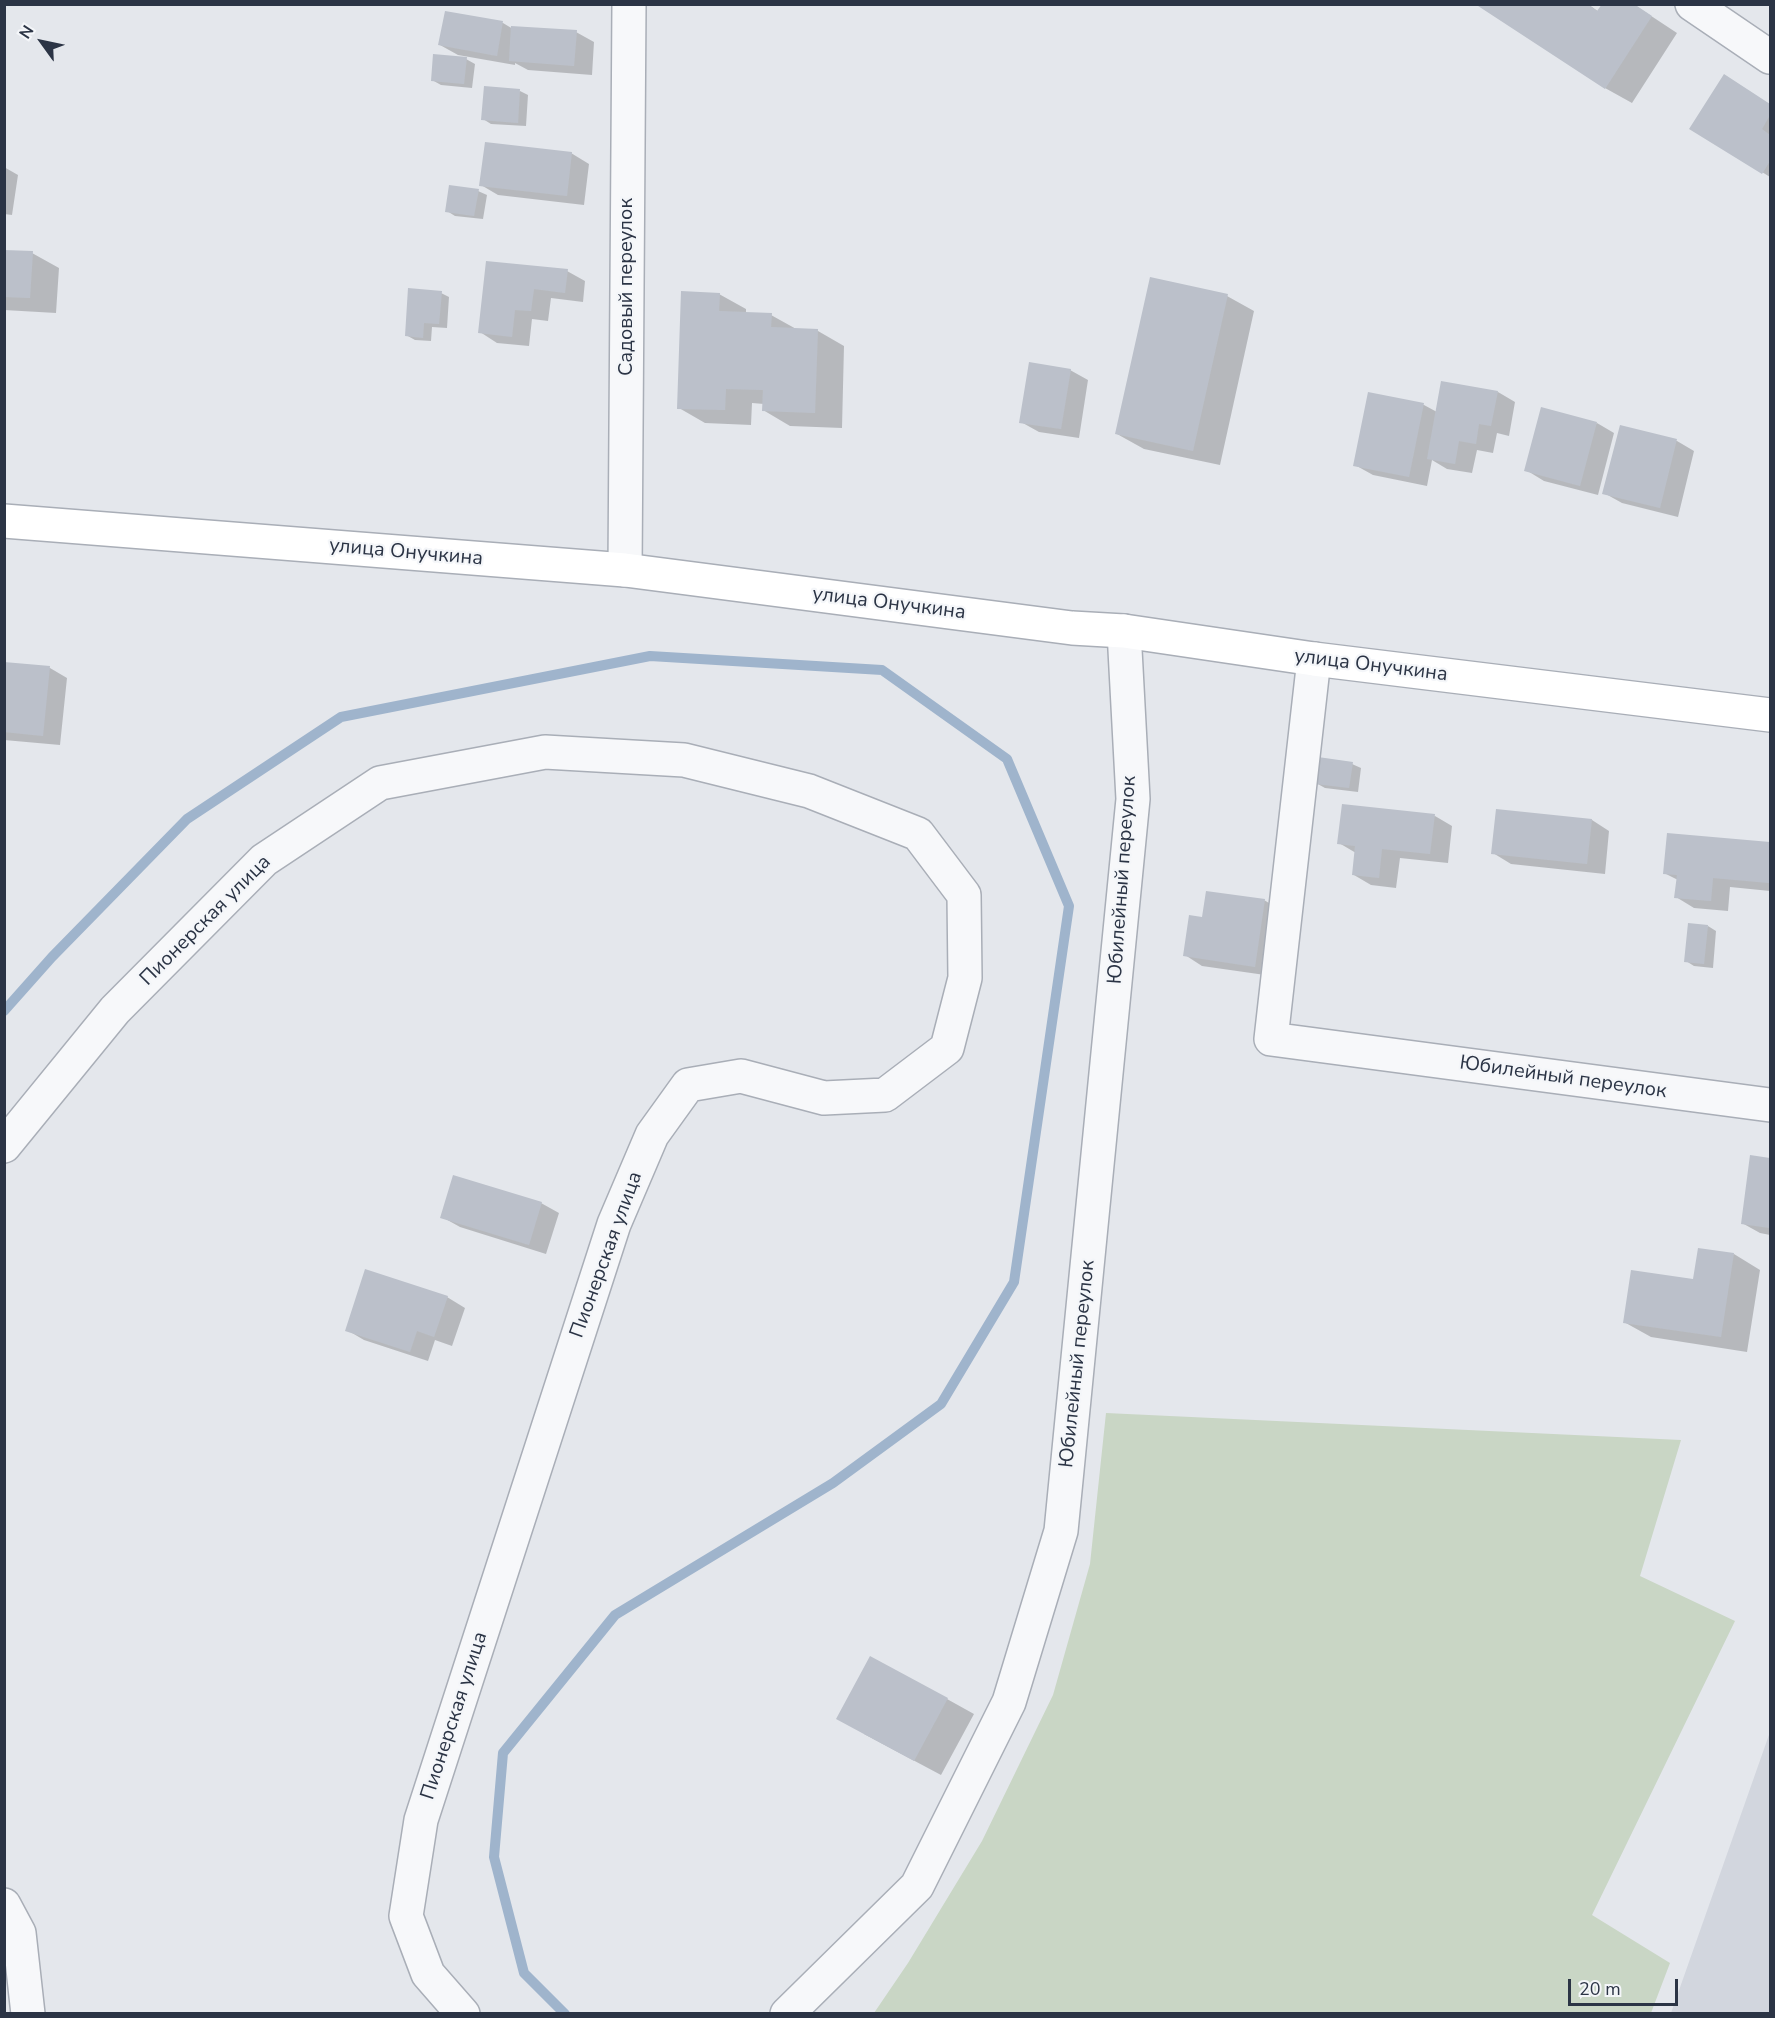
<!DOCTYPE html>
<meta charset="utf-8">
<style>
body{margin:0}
#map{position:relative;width:1775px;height:2018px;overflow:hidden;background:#e4e7ec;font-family:"Nunito Sans",sans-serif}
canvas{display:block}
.frame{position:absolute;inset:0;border:6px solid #2b3445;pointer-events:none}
.north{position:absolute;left:12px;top:12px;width:60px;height:60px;-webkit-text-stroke:4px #f4f6f9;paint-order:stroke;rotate:303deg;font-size:16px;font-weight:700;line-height:24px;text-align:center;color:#2b3445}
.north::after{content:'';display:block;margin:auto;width:21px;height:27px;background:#2b3445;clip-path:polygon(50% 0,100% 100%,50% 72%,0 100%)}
.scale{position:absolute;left:1568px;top:1979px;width:110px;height:27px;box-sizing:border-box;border:3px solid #2b3445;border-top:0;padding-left:8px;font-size:18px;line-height:21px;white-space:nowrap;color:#2b3445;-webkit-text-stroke:4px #f4f6f9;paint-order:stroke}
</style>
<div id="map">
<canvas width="1775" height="2018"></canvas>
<div class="frame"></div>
<div class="north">N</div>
<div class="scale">20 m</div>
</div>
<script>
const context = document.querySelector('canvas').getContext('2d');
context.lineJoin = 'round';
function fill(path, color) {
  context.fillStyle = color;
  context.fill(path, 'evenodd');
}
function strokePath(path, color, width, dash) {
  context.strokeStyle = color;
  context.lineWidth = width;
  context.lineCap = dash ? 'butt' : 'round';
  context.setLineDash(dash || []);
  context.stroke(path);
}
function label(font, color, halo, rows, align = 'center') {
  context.font = font + ' "Nunito Sans",sans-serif';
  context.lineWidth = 4.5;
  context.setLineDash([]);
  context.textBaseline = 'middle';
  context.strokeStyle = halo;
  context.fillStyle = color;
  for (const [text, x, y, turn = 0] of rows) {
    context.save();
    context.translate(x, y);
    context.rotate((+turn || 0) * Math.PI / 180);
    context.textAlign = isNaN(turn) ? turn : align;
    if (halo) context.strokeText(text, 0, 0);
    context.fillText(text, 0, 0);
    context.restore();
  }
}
const built = new Path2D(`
 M 1770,1732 L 1770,2013 L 1671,2013 Z`);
const green = new Path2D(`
 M 1106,1413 L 1681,1440 L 1640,1576 L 1735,1621 L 1592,1915 L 1670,1963 L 1651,2013 L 874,2013 L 908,1963 L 982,1841 L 1053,1695 L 1090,1564 Z`);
const shadow = new Path2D(`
 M 1588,4 L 1599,12 L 1633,4 L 1677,33 L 1632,103 L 1605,88 Z
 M 446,13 L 503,23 L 513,29 L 576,32 L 594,42 L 592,75 L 528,70 L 515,63 L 515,65 L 458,55 L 440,45 Z
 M 466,59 L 475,64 L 472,88 L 441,85 L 432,80 Z
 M 1742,87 L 1770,105 L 1770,177 L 1691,128 Z
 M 520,91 L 528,95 L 526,126 L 491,124 L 483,119 Z
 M 571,153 L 589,164 L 584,205 L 498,195 L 481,185 Z
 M 4,167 L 18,175 L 12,215 L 4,214 Z
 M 478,191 L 487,195 L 483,219 L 455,216 L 447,211 Z
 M 4,251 L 32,253 L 59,268 L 56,313 L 4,310 Z
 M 487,262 L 567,271 L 585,281 L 583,302 L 551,298 L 548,321 L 532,319 L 529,346 L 497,343 L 480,332 Z
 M 441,293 L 449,297 L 447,328 L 432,327 L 431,341 L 415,340 L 406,335 Z
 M 719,294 L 746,309 L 746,314 L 771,315 L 798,330 L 818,331 L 844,346 L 842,428 L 790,426 L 763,410 L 764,404 L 752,403 L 751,425 L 705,423 L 679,408 Z
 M 1227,296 L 1254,311 L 1220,465 L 1144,449 L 1117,434 Z
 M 1070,370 L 1088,380 L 1079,438 L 1039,432 L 1021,422 Z
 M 1498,392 L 1515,402 L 1509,436 L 1497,433 L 1493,453 L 1477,450 L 1472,473 L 1447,469 L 1432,460 L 1427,486 L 1373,475 L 1355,465 L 1370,394 L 1424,405 L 1437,412 Z
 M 1597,423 L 1614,433 L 1598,495 L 1544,481 L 1526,470 Z
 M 1621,427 L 1677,441 L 1694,451 L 1678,517 L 1622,503 L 1604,493 Z
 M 4,663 L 50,668 L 67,678 L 60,745 L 4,740 Z
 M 1352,764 L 1361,768 L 1358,792 L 1325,788 L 1316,783 Z
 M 1435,816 L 1452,826 L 1448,863 L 1400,858 L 1396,888 L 1371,885 L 1354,875 L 1356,853 L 1339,843 Z
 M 1592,820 L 1609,831 L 1605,874 L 1511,864 L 1493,853 Z
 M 1668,834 L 1770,844 L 1770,891 L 1730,887 L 1728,911 L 1694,908 L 1676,897 L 1678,880 L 1664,873 Z
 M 1264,900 L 1282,911 L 1272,976 L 1202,966 L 1185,955 Z
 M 1708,926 L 1716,931 L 1713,968 L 1694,966 L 1686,961 Z
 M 1751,1157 L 1770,1160 L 1770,1235 L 1760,1233 L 1742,1223 Z
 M 541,1203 L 559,1213 L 546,1254 L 460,1227 L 442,1217 Z
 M 1734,1254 L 1760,1270 L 1747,1352 L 1651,1337 L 1624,1322 L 1694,1281 Z
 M 447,1297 L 465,1308 L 452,1346 L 435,1340 L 428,1361 L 364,1340 L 347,1330 Z
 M 947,1699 L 974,1714 L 941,1775 L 864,1734 Z`);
const stream = new Path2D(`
 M 4,1011 L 52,957 L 187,819 L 341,717 L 650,656 L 882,670 L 1007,759 L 1069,906 L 1014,1282 L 941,1404 L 833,1483 L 615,1615 L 503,1753 L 494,1857 L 524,1973 L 565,2014`);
const building = new Path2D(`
 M 1475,4 L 1587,4 L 1597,11 L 1602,4 L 1634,4 L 1652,16 L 1605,89 Z
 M 445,11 L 503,21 L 497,56 L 438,45 Z
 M 511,26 L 577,30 L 574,66 L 509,61 Z
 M 433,54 L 467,57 L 464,84 L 431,81 Z
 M 1724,74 L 1770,104 L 1770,115 L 1762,129 L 1770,135 L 1770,161 L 1762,174 L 1689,129 Z
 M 484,86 L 520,89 L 518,123 L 481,120 Z
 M 485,142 L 572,152 L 567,196 L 479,186 Z
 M 449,185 L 479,189 L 474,216 L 445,212 Z
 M 4,250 L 33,251 L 30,298 L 4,297 Z
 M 486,261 L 568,269 L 565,293 L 534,289 L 531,311 L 515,310 L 512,337 L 478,333 Z
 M 1150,277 L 1228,294 L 1193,451 L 1115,434 Z
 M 408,288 L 442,291 L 439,324 L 424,323 L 423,338 L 405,336 Z
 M 681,291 L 720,293 L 719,311 L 772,313 L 771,327 L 818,329 L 815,413 L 762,411 L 763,390 L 726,389 L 725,410 L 677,409 Z
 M 1029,362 L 1071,369 L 1061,429 L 1019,423 Z
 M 1441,381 L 1498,391 L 1491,426 L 1479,424 L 1476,444 L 1459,441 L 1455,464 L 1427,459 Z
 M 1368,392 L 1424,403 L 1409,477 L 1353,466 Z
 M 1541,407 L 1597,422 L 1580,486 L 1524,471 Z
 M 1620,425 L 1677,439 L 1660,508 L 1602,494 Z
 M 4,662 L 50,666 L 43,736 L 4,732 Z
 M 1318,757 L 1353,762 L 1349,788 L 1315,784 Z
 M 1342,804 L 1435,814 L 1430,854 L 1382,849 L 1379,878 L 1352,875 L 1355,846 L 1337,844 Z
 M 1496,809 L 1592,819 L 1587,864 L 1491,854 Z
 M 1667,833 L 1770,842 L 1769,883 L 1713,878 L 1711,901 L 1674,898 L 1677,875 L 1663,874 Z
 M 1206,891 L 1265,899 L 1255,967 L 1183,956 L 1189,915 L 1202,917 Z
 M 1688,923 L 1708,925 L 1704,964 L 1684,962 Z
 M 1750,1155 L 1770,1158 L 1770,1228 L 1741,1224 Z
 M 453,1175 L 542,1202 L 529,1245 L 440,1218 Z
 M 1698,1248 L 1734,1253 L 1721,1337 L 1623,1323 L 1631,1270 L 1693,1279 Z
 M 365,1269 L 448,1296 L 434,1337 L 417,1331 L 410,1352 L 345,1331 Z
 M 870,1656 L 948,1698 L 914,1761 L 836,1719 Z`);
const street = new Path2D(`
 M 1692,4 L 1770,57
 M 625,570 L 629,4
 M 1314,659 L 1271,1039 L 1770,1105
 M 4,1146 L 115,1010 L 264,860 L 380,783 L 545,752 L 684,760 L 809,791 L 918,834 L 964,895 L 965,978 L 947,1048 L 885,1095 L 824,1098 L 741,1076 L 688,1085 L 652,1135 L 614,1224 L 421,1820 L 406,1916 L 428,1974 L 463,2014
 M 4,1905 L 19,1933 L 28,2014
 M 787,2014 L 917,1886 L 1009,1702 L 1061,1531 L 1133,799 L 1124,631`);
const secondary = new Path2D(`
 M 4,521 L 625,570 L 1072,628 L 1124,631 L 1314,659 L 1770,715`);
const streetNames = [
 ["Садовый переулок",627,287,-90],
 ["улица Онучкина",406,553,5],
 ["улица Онучкина",889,604,7],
 ["улица Онучкина",1371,666,7],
 ["Юбилейный переулок",1123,880,-86],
 ["Пионерская улица",206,921,-45],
 ["Юбилейный переулок",1563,1078,8],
 ["Пионерская улица",607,1255,-70],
 ["Юбилейный переулок",1078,1364,-84],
 ["Пионерская улица",455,1716,-72]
];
fill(built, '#d2d6de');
fill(green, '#c9d6c5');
fill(shadow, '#0003');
strokePath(stream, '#9fb4cc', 10);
fill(building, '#bbc0ca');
strokePath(street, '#a9aeb7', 36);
strokePath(secondary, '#a9aeb7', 36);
strokePath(street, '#f7f8fa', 33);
strokePath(secondary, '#fff', 33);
label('20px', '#2b3445', '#f4f6f9', streetNames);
</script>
